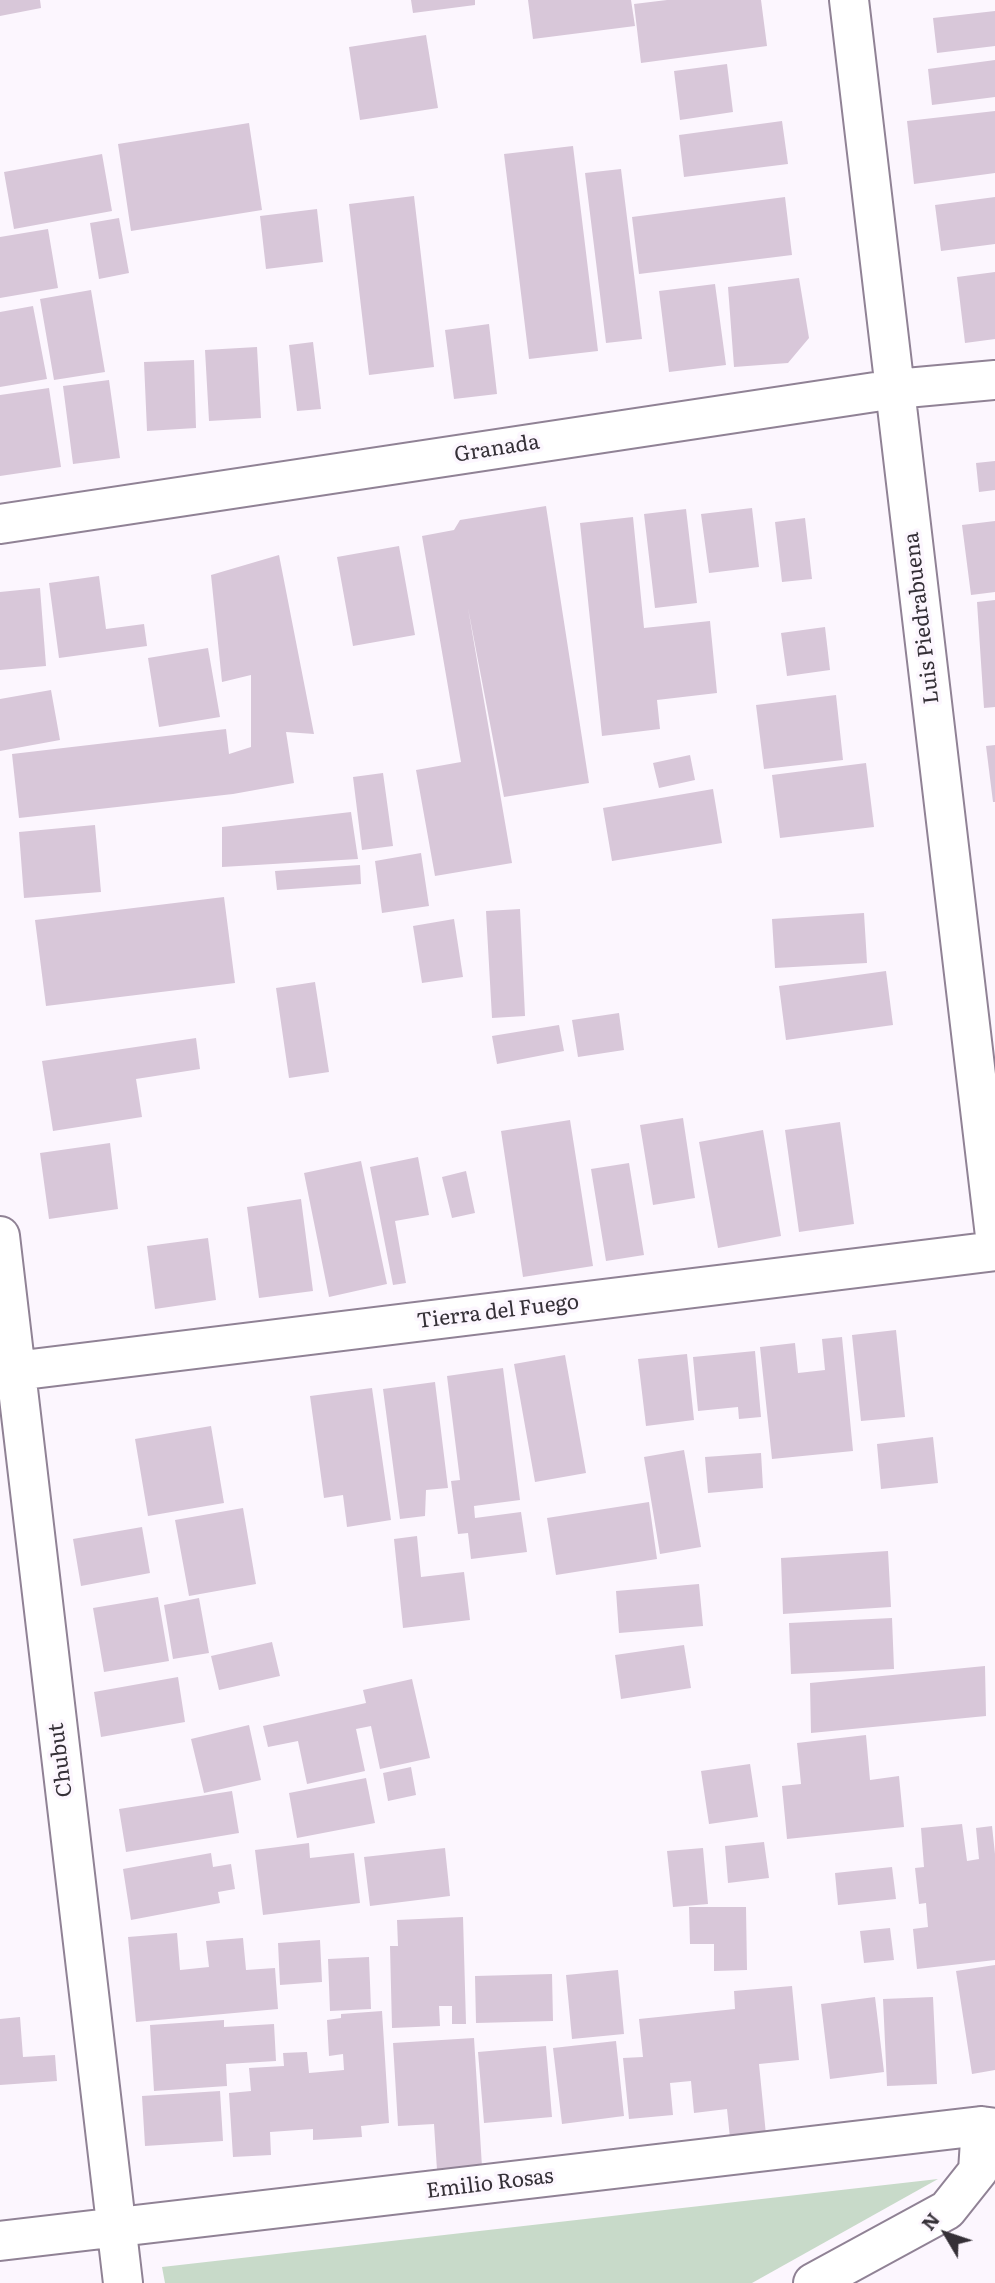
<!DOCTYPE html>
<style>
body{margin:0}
#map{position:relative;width:995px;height:2283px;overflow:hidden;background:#fcf6fe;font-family:Literata,serif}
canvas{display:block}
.north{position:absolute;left:911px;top:2199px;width:70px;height:70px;-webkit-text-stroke:5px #fcf6fe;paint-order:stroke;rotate:309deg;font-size:19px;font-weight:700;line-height:28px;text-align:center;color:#353037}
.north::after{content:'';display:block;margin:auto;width:24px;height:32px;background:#353037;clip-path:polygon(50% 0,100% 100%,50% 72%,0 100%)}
</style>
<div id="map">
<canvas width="995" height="2283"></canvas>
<div class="north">N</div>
</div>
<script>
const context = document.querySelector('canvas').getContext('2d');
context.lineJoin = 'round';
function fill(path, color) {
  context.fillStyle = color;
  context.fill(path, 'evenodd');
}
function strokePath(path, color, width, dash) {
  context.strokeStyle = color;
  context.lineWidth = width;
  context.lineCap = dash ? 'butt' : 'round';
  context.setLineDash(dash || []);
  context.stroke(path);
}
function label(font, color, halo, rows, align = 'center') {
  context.font = font + ' Literata,serif';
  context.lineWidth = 7;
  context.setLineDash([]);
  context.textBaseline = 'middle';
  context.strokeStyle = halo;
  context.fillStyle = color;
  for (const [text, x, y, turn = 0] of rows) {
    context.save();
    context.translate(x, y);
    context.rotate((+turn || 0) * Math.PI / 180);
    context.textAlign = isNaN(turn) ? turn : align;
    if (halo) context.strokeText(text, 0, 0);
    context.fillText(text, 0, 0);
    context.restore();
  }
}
const green = new Path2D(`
 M 938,2179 L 752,2283 L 165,2283 L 162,2267 Z`);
const building = new Path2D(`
 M 0,0 L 40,0 L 41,8 L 0,16 Z
 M 411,0 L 475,0 L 475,5 L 413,13 Z
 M 528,0 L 631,0 L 635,26 L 533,39 Z
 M 667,0 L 761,0 L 767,46 L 641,63 L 634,4 Z
 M 995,11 L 995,46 L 937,53 L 933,18 Z
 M 426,35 L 438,108 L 360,120 L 349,47 Z
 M 995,60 L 995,97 L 932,105 L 928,69 Z
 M 727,64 L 733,112 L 680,120 L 674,71 Z
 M 995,111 L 995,173 L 914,184 L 907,121 Z
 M 782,121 L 788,164 L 684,177 L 679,135 Z
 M 249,123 L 262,210 L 131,231 L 118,144 Z
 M 573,146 L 598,351 L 529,359 L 504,154 Z
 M 102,154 L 112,211 L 14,229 L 4,172 Z
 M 621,169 L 642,339 L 606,343 L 585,173 Z
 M 414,196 L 434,367 L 369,375 L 349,204 Z
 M 785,197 L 792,255 L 639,274 L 632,217 Z
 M 995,197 L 995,244 L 941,251 L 935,205 Z
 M 317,209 L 323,262 L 266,269 L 260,216 Z
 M 119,218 L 129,273 L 99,279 L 90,223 Z
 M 48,229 L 58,288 L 0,298 L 0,237 Z
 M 995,272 L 995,339 L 965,343 L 957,277 Z
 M 799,278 L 809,338 L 788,363 L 734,367 L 728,287 Z
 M 715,284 L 726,365 L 669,372 L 659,291 Z
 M 91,290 L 105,372 L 54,380 L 40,299 Z
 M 33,306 L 47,379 L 0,387 L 0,312 Z
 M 489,324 L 497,394 L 454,399 L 445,330 Z
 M 313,342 L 321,409 L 297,411 L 289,345 Z
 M 257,347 L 261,418 L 209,421 L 205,350 Z
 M 194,360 L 196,428 L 147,431 L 144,362 Z
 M 109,380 L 120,458 L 73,464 L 63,386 Z
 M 49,388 L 61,467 L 0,476 L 0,395 Z
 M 995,461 L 995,490 L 979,492 L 976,463 Z
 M 546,506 L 589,783 L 504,797 L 468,608 L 512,863 L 435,876 L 416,770 L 461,762 L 422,536 L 454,530 L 460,520 Z
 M 752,508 L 759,567 L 709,573 L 701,514 Z
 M 686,509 L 697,603 L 655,608 L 644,514 Z
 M 633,517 L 644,628 L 710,621 L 717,693 L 657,700 L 660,729 L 602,736 L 580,523 Z
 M 805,518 L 812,579 L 782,582 L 775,522 Z
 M 995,521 L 995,592 L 971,595 L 962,525 Z
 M 399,546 L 415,635 L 353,646 L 337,557 Z
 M 279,555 L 314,734 L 286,732 L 294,783 L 233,794 L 19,818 L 12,754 L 226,729 L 229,754 L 251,747 L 251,675 L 222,682 L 211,575 Z
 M 99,576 L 106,629 L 144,624 L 147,646 L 59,658 L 49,583 Z
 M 40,588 L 46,666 L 0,670 L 0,592 Z
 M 995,600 L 995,707 L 984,708 L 977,602 Z
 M 825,627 L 830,670 L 787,676 L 781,633 Z
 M 208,648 L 220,717 L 159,727 L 148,658 Z
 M 51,690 L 60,740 L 0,751 L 0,699 Z
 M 836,695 L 843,760 L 764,769 L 756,705 Z
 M 995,745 L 995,802 L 993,802 L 986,746 Z
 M 690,755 L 695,780 L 659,788 L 653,763 Z
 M 866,763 L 874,827 L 780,838 L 772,775 Z
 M 383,773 L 393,846 L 362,850 L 353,777 Z
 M 713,789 L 722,843 L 612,861 L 603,808 Z
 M 351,812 L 358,859 L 222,867 L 222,827 Z
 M 95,825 L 101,892 L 24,898 L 19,832 Z
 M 421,853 L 429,906 L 382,913 L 375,861 Z
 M 360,865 L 361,884 L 277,890 L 275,871 Z
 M 224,897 L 235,983 L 46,1006 L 35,920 Z
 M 520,909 L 525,1016 L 492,1018 L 486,911 Z
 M 864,913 L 867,963 L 775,968 L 772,919 Z
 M 454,919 L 463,977 L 422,983 L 413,926 Z
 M 886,971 L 893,1025 L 786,1040 L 779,986 Z
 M 315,982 L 329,1072 L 289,1078 L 276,988 Z
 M 619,1013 L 624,1050 L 578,1057 L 572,1020 Z
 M 559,1025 L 564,1051 L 497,1064 L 492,1036 Z
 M 196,1038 L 200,1069 L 136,1079 L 142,1117 L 53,1131 L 42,1061 Z
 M 683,1118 L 695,1198 L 653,1205 L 640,1125 Z
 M 570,1120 L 593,1266 L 523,1277 L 501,1131 Z
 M 840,1122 L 854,1224 L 799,1232 L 785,1130 Z
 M 763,1130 L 781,1236 L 718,1248 L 699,1142 Z
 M 110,1143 L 118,1209 L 49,1219 L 40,1153 Z
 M 418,1157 L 429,1215 L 395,1221 L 406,1283 L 393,1285 L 370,1167 Z
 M 361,1161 L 387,1284 L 329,1297 L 304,1173 Z
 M 629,1163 L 644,1255 L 606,1261 L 591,1169 Z
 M 466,1171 L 475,1213 L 452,1218 L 442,1177 Z
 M 301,1199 L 313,1291 L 259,1298 L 247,1207 Z
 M 208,1238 L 216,1300 L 155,1309 L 147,1246 Z
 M 896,1330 L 905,1417 L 861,1421 L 852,1335 Z
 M 842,1337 L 853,1451 L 772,1459 L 760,1347 L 795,1343 L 798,1373 L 825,1370 L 822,1339 Z
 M 755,1351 L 761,1417 L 739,1419 L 738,1407 L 698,1411 L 693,1357 Z
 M 687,1354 L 694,1420 L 646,1426 L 638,1359 Z
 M 565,1355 L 586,1473 L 535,1482 L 514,1364 Z
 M 503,1368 L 520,1500 L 474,1506 L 475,1518 L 521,1512 L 527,1552 L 471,1559 L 468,1533 L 458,1534 L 451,1481 L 460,1480 L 447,1376 Z
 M 435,1382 L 448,1488 L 426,1490 L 425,1516 L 400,1519 L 383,1389 Z
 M 372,1388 L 391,1520 L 347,1527 L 343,1495 L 324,1498 L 310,1396 Z
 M 211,1426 L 224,1503 L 148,1516 L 135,1439 Z
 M 933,1437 L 938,1483 L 881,1489 L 877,1444 Z
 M 684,1450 L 701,1547 L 660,1554 L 644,1457 Z
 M 761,1453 L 763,1488 L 708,1493 L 705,1457 Z
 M 649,1502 L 657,1559 L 556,1575 L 547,1518 Z
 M 243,1508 L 256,1584 L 189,1596 L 175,1520 Z
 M 142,1527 L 150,1573 L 81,1586 L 73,1539 Z
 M 417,1536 L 421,1577 L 464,1572 L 470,1620 L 403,1628 L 394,1539 Z
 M 888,1551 L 891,1607 L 783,1614 L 781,1558 Z
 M 699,1584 L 703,1626 L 619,1633 L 616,1591 Z
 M 158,1597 L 169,1661 L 104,1672 L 93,1608 Z
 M 199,1598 L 209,1653 L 173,1659 L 164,1605 Z
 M 892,1618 L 894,1669 L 791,1674 L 789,1623 Z
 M 272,1642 L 280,1676 L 219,1690 L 211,1656 Z
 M 684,1645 L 691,1688 L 621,1699 L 615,1655 Z
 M 985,1666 L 986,1716 L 811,1733 L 810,1683 Z
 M 178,1677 L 185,1722 L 101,1737 L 94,1692 Z
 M 412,1679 L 430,1758 L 380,1769 L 371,1726 L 356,1729 L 365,1771 L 307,1784 L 298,1741 L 268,1747 L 263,1726 L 366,1703 L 363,1690 Z
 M 249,1725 L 261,1780 L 204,1793 L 191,1739 Z
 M 866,1735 L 870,1780 L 899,1776 L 904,1827 L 787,1839 L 782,1786 L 801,1784 L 797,1743 Z
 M 750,1764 L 758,1817 L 709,1824 L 701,1771 Z
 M 411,1767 L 416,1795 L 388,1801 L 383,1773 Z
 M 366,1778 L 375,1823 L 297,1838 L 289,1793 Z
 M 232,1791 L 239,1833 L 126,1852 L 119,1809 Z
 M 962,1824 L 967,1861 L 979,1859 L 976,1828 L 992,1826 L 995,1854 L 995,1960 L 917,1969 L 913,1929 L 928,1927 L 926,1903 L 919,1904 L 915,1868 L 924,1867 L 921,1828 Z
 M 764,1842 L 769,1878 L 728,1883 L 725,1846 Z
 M 309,1843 L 310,1858 L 354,1853 L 360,1903 L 263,1915 L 255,1850 Z
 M 445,1848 L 450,1896 L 370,1906 L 364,1857 Z
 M 703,1848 L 708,1904 L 673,1907 L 667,1851 Z
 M 211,1853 L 213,1867 L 231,1864 L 235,1889 L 218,1892 L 220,1903 L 131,1920 L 123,1869 Z
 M 892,1867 L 896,1899 L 838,1905 L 835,1873 Z
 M 689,1907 L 746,1907 L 747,1970 L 714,1971 L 714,1944 L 690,1944 Z
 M 463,1917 L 466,2024 L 452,2024 L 452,2006 L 439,2006 L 440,2026 L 392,2028 L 390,1946 L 398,1946 L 397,1920 Z
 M 890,1928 L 894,1960 L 864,1963 L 860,1931 Z
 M 177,1933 L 180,1970 L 209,1967 L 206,1941 L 243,1938 L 246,1970 L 275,1968 L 278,2009 L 136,2022 L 128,1937 Z
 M 320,1940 L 322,1982 L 280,1985 L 278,1943 Z
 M 369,1957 L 371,2009 L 330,2011 L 328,1959 Z
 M 995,1965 L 995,2070 L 972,2074 L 956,1971 Z
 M 618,1970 L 624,2034 L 572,2039 L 566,1975 Z
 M 552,1974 L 553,2021 L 476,2023 L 475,1976 Z
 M 792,1986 L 799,2060 L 759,2064 L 766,2135 L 730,2138 L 727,2109 L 694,2113 L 691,2081 L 670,2083 L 673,2115 L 629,2119 L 623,2058 L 643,2057 L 639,2019 L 735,2009 L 734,1991 Z
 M 875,1997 L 884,2072 L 830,2079 L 821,2004 Z
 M 933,1997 L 937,2084 L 887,2086 L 883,1999 Z
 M 382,2011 L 389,2123 L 361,2126 L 362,2137 L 313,2140 L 313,2129 L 270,2132 L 271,2155 L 233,2157 L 229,2093 L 251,2091 L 249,2068 L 284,2066 L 283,2053 L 307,2052 L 309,2073 L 344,2070 L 343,2054 L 329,2056 L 327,2020 L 341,2018 L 341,2014 Z
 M 20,2017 L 23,2057 L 55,2055 L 57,2081 L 0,2085 L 0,2019 Z
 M 224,2020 L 224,2027 L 274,2024 L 276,2061 L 226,2064 L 227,2086 L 154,2091 L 150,2025 Z
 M 474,2038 L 482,2167 L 437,2170 L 434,2124 L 398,2126 L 393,2043 Z
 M 616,2041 L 624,2116 L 562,2124 L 553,2048 Z
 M 546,2046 L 552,2117 L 484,2123 L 478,2052 Z
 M 220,2091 L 223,2141 L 145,2146 L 142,2096 Z`);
const minor = new Path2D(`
 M 849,0 L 995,1236
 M 0,524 L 895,389 L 995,380
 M 0,1236 L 123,2283
 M 0,1373 L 995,1251
 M 0,2241 L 981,2126 L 995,2128
 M 813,2283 L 947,2210 L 978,2171 L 981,2126`);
const streetNames = [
 ["Granada",497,449,-9],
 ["Luis Piedrabuena",922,618,-97],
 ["Tierra del Fuego",498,1312,-7],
 ["Chubut",61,1760,-97],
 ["Emilio Rosas",490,2184,-7]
];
fill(green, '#c8dac9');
fill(building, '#d8c7d9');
strokePath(minor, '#908295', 42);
strokePath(minor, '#fff', 38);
label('21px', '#353037', '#fcf6fe', streetNames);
</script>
